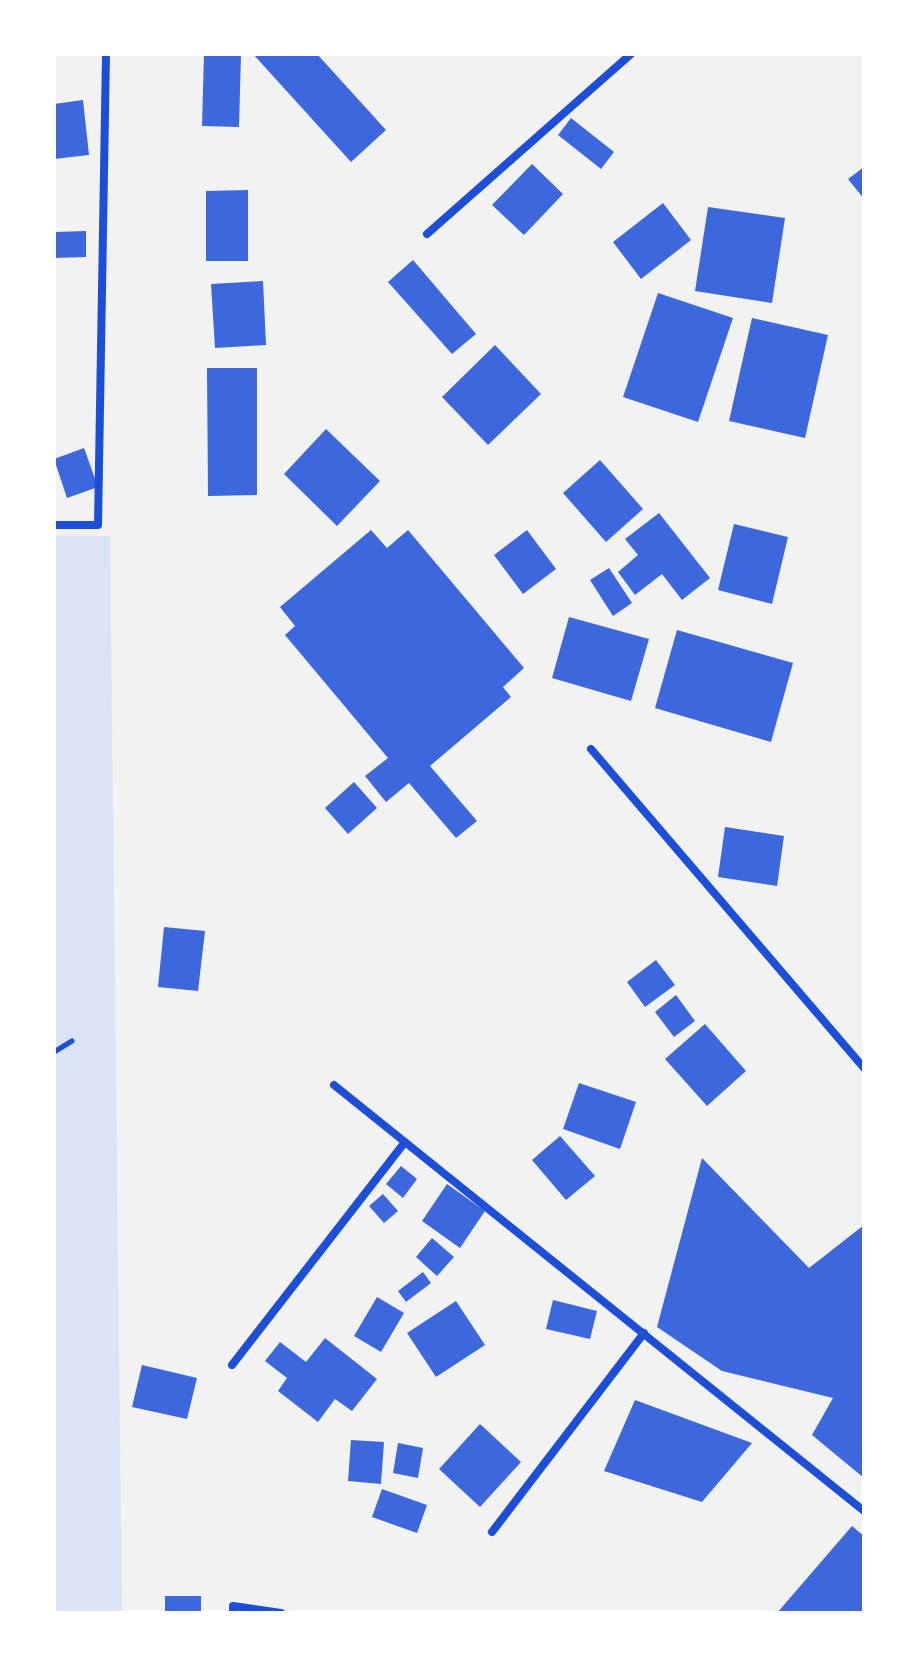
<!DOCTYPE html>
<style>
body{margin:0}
#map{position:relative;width:918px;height:1667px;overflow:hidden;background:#f2f2f2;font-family:"PT Sans Narrow",sans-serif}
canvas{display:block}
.frame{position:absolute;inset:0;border:56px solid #fff;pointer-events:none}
</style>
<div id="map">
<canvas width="918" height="1667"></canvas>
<div class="frame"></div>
</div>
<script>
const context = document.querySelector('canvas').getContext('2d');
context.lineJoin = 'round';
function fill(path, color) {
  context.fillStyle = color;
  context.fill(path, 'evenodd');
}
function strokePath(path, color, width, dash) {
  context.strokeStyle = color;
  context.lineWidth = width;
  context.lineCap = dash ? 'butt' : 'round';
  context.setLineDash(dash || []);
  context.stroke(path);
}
const green = new Path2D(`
 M 54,536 L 110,536 L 122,1613 L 54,1613 Z`);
const building = new Path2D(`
 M 204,54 L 241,54 L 239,127 L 202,126 Z
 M 253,54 L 317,54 L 386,130 L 351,162 Z
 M 83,100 L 89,155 L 54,159 L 54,104 Z
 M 571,118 L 614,152 L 601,169 L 558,135 Z
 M 532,164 L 563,194 L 524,235 L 492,205 Z
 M 864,167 L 864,199 L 848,179 Z
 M 248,190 L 248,261 L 206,261 L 206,191 Z
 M 663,203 L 691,240 L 641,279 L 613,242 Z
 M 708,207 L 785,218 L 772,303 L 695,291 Z
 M 86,231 L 86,257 L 54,258 L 54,232 Z
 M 413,260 L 476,334 L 452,354 L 388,282 Z
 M 263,281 L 266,345 L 215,348 L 211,284 Z
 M 658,293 L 733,318 L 698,422 L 623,397 Z
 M 752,318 L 828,335 L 805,438 L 729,421 Z
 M 495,345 L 541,394 L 488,445 L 442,397 Z
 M 207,368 L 257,368 L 257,495 L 208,496 Z
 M 326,429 L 380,481 L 337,526 L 284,474 Z
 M 84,448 L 98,487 L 67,498 L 54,459 Z
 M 600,460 L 643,509 L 606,542 L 563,493 Z
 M 659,513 L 710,578 L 682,600 L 662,574 L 635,595 L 618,572 L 638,555 L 625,539 Z
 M 734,524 L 788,537 L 772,604 L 718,590 Z
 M 371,530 L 387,548 L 408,530 L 524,668 L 503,687 L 511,697 L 430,766 L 477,821 L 456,838 L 409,783 L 386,802 L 365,776 L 388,758 L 285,635 L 295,626 L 280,607 Z
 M 527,530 L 556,569 L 523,594 L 494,555 Z
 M 609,568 L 632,603 L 613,616 L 590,580 Z
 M 569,617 L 649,639 L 631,701 L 552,678 Z
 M 677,630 L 793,663 L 771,742 L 655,708 Z
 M 354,782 L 377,808 L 348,834 L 325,808 Z
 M 725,827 L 784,836 L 777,886 L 718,877 Z
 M 164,927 L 205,931 L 198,991 L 158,987 Z
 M 656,960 L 675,985 L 645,1007 L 627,982 Z
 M 676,995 L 695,1021 L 674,1037 L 655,1012 Z
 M 705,1024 L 746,1071 L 707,1106 L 665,1059 Z
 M 579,1083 L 636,1102 L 620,1149 L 563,1129 Z
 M 560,1136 L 595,1176 L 566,1200 L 532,1160 Z
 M 702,1158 L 809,1268 L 864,1225 L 864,1478 L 812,1435 L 833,1398 L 722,1371 L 657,1327 Z
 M 401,1166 L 417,1179 L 403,1198 L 386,1184 Z
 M 447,1184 L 485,1211 L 460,1248 L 422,1221 Z
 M 383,1194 L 398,1211 L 384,1223 L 369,1206 Z
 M 432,1238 L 454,1257 L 437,1276 L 416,1257 Z
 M 423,1272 L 431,1283 L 406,1302 L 398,1291 Z
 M 377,1297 L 404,1313 L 381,1352 L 354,1336 Z
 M 553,1300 L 597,1311 L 590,1339 L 546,1329 Z
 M 456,1301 L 485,1345 L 436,1377 L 407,1333 Z
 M 325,1338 L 377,1379 L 352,1411 L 335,1399 L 318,1422 L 278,1391 L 287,1378 L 265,1361 L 280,1342 L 306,1362 Z
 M 142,1365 L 197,1378 L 187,1419 L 132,1407 Z
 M 635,1400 L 752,1443 L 702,1502 L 604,1471 Z
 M 480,1424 L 521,1462 L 480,1507 L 439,1469 Z
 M 351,1440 L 384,1442 L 381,1484 L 348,1481 Z
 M 398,1443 L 423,1448 L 418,1478 L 393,1473 Z
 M 382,1489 L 427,1505 L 417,1533 L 372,1517 Z
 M 852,1526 L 864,1536 L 864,1613 L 777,1613 Z
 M 165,1596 L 201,1596 L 201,1613 L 165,1613 Z`);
const path = new Path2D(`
 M 54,1052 L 72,1041`);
const minor = new Path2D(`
 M 427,234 L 631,54
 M 54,525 L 98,525 L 106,54
 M 591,749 L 864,1068
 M 334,1085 L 864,1511
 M 232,1365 L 405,1142
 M 492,1532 L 644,1333
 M 233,1613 L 233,1606 L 281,1613`);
fill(green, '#dbe4f7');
fill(building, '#3d67dc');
strokePath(path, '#1d4ed8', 5);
strokePath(minor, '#1d4ed8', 8);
</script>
